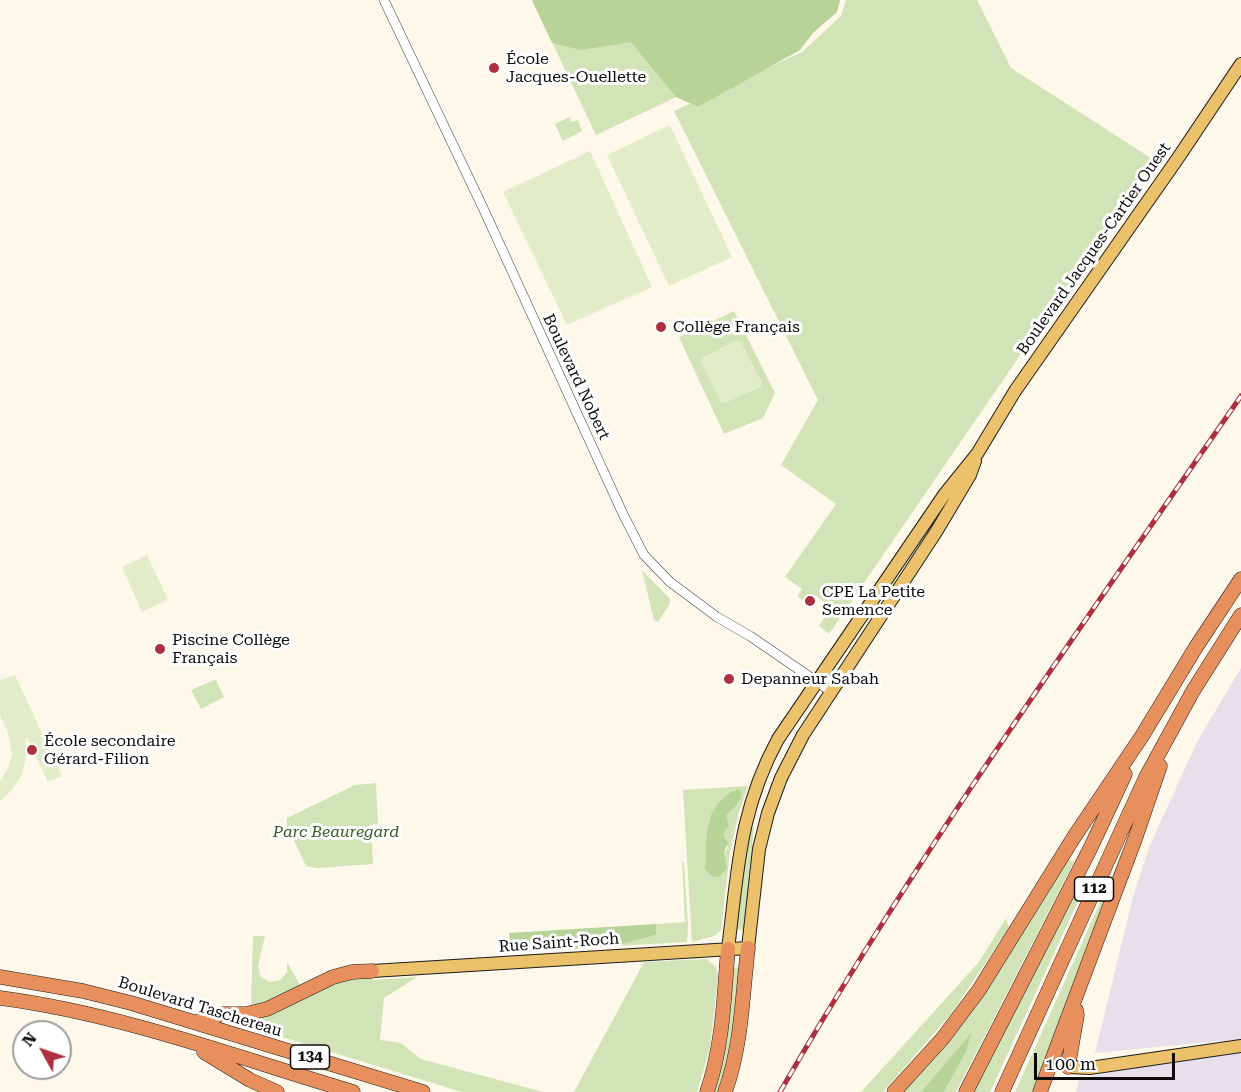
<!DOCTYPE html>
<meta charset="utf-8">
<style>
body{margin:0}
#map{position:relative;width:1241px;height:1092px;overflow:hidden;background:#fdf8ea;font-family:"Roboto Serif",serif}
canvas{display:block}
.north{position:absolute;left:12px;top:1020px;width:60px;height:60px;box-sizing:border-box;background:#fff;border:2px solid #9d9d9d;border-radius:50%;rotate:310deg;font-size:16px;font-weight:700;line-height:24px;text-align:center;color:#0b0b0b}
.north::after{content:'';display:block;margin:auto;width:21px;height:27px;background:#ad3041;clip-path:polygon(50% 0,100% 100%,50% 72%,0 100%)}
.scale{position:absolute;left:1034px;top:1053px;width:141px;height:27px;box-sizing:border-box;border:3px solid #0b0b0b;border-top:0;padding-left:8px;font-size:18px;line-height:21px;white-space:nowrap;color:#0b0b0b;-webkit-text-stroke:4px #fff;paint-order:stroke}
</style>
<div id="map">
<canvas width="1241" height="1092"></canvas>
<div class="north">N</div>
<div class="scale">100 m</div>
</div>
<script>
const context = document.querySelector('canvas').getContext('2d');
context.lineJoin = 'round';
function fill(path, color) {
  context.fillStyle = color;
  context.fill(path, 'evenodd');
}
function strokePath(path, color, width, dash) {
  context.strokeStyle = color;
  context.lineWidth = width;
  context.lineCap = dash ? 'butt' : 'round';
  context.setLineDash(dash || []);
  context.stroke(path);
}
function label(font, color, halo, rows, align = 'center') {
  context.font = font + ' "Roboto Serif",serif';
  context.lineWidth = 6;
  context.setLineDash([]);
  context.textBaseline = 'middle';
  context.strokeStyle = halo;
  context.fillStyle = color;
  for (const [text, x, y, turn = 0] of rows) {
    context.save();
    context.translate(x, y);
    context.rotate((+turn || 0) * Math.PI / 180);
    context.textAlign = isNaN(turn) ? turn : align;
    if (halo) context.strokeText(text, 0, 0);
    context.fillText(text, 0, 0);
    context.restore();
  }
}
const industrial = new Path2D(`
 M 1241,668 L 1241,1039 L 1095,1053 L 1133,897 L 1149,847 L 1198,740 Z
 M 1241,1046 L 1241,1092 L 1076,1092 L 1079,1079 Z`);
const green = new Path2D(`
 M 532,0 L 798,0 L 814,32 L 596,135 Z
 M 846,0 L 977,0 L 1011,68 L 1154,160 L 829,634 L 819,626 L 831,607 L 815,595 L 809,604 L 797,596 L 802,589 L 785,577 L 836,504 L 781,465 L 818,400 L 674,111 L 802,52 L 841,16 Z
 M 570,117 L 571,122 L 578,120 L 582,131 L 563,141 L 555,124 Z
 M 734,311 L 775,393 L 763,418 L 724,434 L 679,337 Z
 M 642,570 L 670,599 L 669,605 L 658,622 L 654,620 Z
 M 214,680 L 216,680 L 224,697 L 201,709 L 191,690 Z
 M 376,783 L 378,824 L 371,825 L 373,864 L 317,868 L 306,866 L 287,825 L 287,818 L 355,785 Z
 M 748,786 L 739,812 L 730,852 L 721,930 L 714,936 L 692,942 L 683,790 ZM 717,804 L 733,809 L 726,815 L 723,834 L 728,848 L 724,852 L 726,863 L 706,869 L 709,820 Z
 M 750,827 L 754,827 L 744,930 L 737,929 L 741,879 Z
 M 1129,838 L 1035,1092 L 1015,1092 Z
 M 1068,859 L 1074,862 L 956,1092 L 944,1092 L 966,1052 L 971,1034 L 921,1092 L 902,1092 L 984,995 Z
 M 682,862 L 684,862 L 688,925 L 687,942 L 616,946 L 656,935 L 656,924 L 685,922 Z
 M 1081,879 L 1087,882 L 990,1092 L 974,1092 Z
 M 1006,918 L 1009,928 L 951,1014 L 883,1092 L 861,1092 L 979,962 Z
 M 253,936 L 265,936 L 258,966 L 261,977 L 270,982 L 280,980 L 287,972 L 287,962 L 300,985 L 270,1001 L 251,1006 Z
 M 706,959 L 716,967 L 718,975 L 710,1048 L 697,1092 L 574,1092 L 644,962 Z
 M 733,967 L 740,968 C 736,1010 731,1051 719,1092 L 713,1092 Z
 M 354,977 L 371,978 L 372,980 L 417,977 L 384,998 L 380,1040 L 401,1043 L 421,1059 L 543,1092 L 462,1092 L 223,1019 Z`);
const forest = new Path2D(`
 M 532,0 L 840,0 L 837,12 L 814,32 L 800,50 L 698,107 L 676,97 L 631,42 L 581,50 L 552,43 Z
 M 739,789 L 742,793 C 740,802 734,809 726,815 L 729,826 L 723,834 L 728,843 L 724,852 L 727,868 L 719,877 L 713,877 L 705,869 C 708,845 702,818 722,799 C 728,794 732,791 739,789 Z
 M 656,924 L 656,935 L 616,946 L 511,953 L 509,933 Z
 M 972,1032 L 966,1052 L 944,1092 L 921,1092 Z`);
const pitch = new Path2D(`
 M 670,125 L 732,257 L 669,286 L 607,155 Z
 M 590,151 L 652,287 L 567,325 L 503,192 Z
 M 737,340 L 741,342 L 761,381 L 761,387 L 725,403 L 721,403 L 701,362 L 702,358 Z
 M 147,555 L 168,600 L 142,612 L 122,567 Z
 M 15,675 L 62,776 L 48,782 L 27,738 L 25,739 C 30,763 20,786 0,801 L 0,781 L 7,770 L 12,754 L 8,733 L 0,715 L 0,680 Z`);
const minor = new Path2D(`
 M 384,0 L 484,210 L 623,514 L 644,555 L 670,582 L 717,617 L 750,636 L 832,692`);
const major = new Path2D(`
 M 728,949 C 738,870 739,811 778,739 L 944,495 L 977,454 L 1015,391 L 1178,158 L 1241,64
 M 372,971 L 748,948 L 759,849 L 768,813 L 781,778 L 803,735 L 936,532 L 970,475 L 975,461
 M 1068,1067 L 1090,1068 L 1241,1046`);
const highway = new Path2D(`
 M 0,977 L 83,991 L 131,1003 L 423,1092
 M 0,998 C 121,1014 236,1057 353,1092
 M 197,1022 L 222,1014 L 246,1014 L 267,1009 L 333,977 L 352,972 L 372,971
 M 204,1052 L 250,1080 L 277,1092
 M 1068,1067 L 1077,1015 L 1076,1010
 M 707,1092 C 723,1046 724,997 728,949
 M 725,1092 C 742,1045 742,997 748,948
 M 894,1092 L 943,1038 L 979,990 L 1074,837 L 1142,736 L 1196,647 L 1241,579
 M 966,1092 L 1091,847 L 1125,774
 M 1002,1092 L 1146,777 L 1193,691 L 1241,615
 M 1040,1092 L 1135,839 L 1160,766`);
const rail = new Path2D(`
 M 780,1092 C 919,851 1083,625 1241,396`);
const markers = [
 [494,68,6,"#ad3041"],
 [661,327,6,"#ad3041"],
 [810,601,6,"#ad3041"],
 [160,649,6,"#ad3041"],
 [729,679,6,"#ad3041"],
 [32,750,6,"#ad3041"]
];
const shields = [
 [1094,889,39],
 [310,1057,39]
];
const shieldNames = [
 ["112",1094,889],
 ["134",310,1057]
];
const poiNames = [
 ["École",506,59],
 ["Jacques-Ouellette",506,77],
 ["Collège Français",673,327],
 ["CPE La Petite",822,592],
 ["Semence",822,610],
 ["Piscine Collège",172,640],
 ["Français",172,658],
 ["Depanneur Sabah",741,679],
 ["École secondaire",44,741],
 ["Gérard-Filion",44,759]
];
const streetNames = [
 ["Boulevard Jacques-Cartier Ouest",1094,249,-55],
 ["Boulevard Nobert",576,377,65],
 ["Rue Saint-Roch",559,943,-4],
 ["Boulevard Taschereau",200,1007,17]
];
const parkNames = [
 ["Parc Beauregard",336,832]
];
fill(industrial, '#e7dfe9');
fill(green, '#d2e4b7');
fill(forest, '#b8d398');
fill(pitch, '#e3ecc8');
strokePath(minor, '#3e3e3e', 10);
strokePath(major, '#1c1c1c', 14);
strokePath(highway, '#1c1c1c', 15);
strokePath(minor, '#fff', 9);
strokePath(major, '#ecc16b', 12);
strokePath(highway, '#e7905e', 14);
strokePath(rail, '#ad3041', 5);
strokePath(rail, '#fff', 3, [9]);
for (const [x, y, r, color] of markers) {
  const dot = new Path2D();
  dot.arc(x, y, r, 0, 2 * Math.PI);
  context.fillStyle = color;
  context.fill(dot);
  strokePath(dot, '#fff', 2);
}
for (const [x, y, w] of shields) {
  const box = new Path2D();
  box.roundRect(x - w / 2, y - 12, w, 24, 4.5);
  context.fillStyle = '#fff';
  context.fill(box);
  strokePath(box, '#0b0b0b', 1.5);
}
label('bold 15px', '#0b0b0b', null, shieldNames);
label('16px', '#0b0b0b', '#fff', poiNames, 'left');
label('16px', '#0b0b0b', '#fff', streetNames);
label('italic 16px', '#335c22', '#fff', parkNames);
</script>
